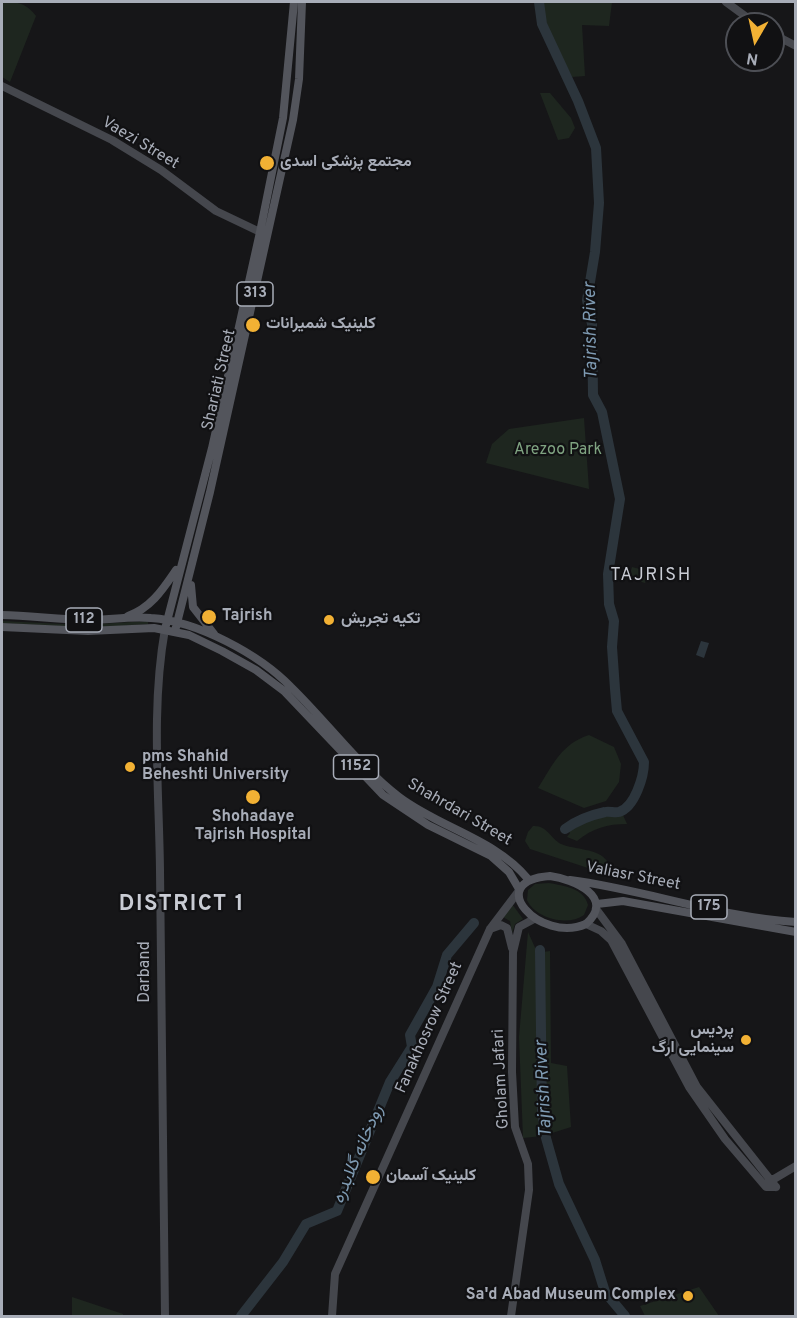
<!DOCTYPE html>
<meta charset="utf-8">
<style>
body{margin:0}
#map{position:relative;width:797px;height:1318px;overflow:hidden;background:#161618;font-family:Overpass,sans-serif}
canvas{display:block}
.frame{position:absolute;inset:0;border:3px solid #a8adb8;pointer-events:none}
.north{position:absolute;left:725px;top:12px;width:60px;height:60px;box-sizing:border-box;background:#111113;border:2px solid #4d4f55;border-radius:50%;rotate:189deg;font-size:16px;font-weight:700;line-height:24px;text-align:center;color:#a8adb8}
.north::after{content:'';display:block;margin:auto;width:21px;height:27px;background:#f2b134;clip-path:polygon(50% 0,100% 100%,50% 72%,0 100%)}
</style>
<div id="map">
<canvas width="797" height="1318"></canvas>
<div class="frame"></div>
<div class="north">N</div>
</div>
<script>
const context = document.querySelector('canvas').getContext('2d');
context.lineJoin = 'round';
function fill(path, color) {
  context.fillStyle = color;
  context.fill(path, 'evenodd');
}
function strokePath(path, color, width, dash) {
  context.strokeStyle = color;
  context.lineWidth = width;
  context.lineCap = dash ? 'butt' : 'round';
  context.setLineDash(dash || []);
  context.stroke(path);
}
function label(font, color, halo, rows, align = 'center') {
  context.font = font + ' Overpass,Vazirmatn,sans-serif';
  context.lineWidth = 4.5;
  context.setLineDash([]);
  context.textBaseline = 'middle';
  context.strokeStyle = halo;
  context.fillStyle = color;
  for (const [text, x, y, turn = 0] of rows) {
    context.save();
    context.translate(x, y);
    context.rotate((+turn || 0) * Math.PI / 180);
    context.textAlign = isNaN(turn) ? turn : align;
    if (halo) context.strokeText(text, 0, 0);
    context.fillText(text, 0, 0);
    context.restore();
  }
}
const green = new Path2D(`
 M 2,2 C 17,1 27,4 36,16 L 10,82 L 2,77 Z
 M 543,2 L 612,2 L 609,26 L 582,25 L 585,76 L 572,77 L 545,24 Z
 M 540,93 L 550,93 L 571,118 L 575,128 L 569,138 L 558,140 Z
 M 584,418 L 589,489 L 486,463 L 492,444 L 509,429 Z
 M 632,567 L 651,572 L 645,583 L 629,578 Z
 M 2,621 L 83,625 L 148,621 L 148,624 L 96,628 L 2,623 Z
 M 589,735 L 614,747 L 621,764 L 619,782 L 606,801 L 584,808 L 538,788 C 553,765 561,744 589,735 Z
 M 622,813 L 627,824 C 607,824 593,828 577,841 L 567,837 L 570,833 L 567,830 C 581,817 603,814 622,813 Z
 M 533,826 C 547,825 550,838 561,844 C 575,850 598,848 607,861 L 605,870 L 588,868 L 530,849 L 525,841 L 528,832 Z
 M 549,883 C 564,886 584,888 588,905 L 584,915 C 567,927 535,918 527,900 L 528,890 L 535,884 Z
 M 512,904 L 523,919 L 515,924 L 512,933 L 510,921 L 501,916 Z
 M 528,932 L 537,952 L 542,1136 L 523,1138 L 519,1037 Z
 M 550,951 L 551,1063 L 567,1066 L 571,1127 L 549,1134 L 546,1115 L 543,952 Z
 M 699,1287 L 719,1316 L 645,1316 L 640,1306 Z
 M 72,1297 L 123,1314 L 123,1316 L 72,1316 Z`);
const water = new Path2D(`
 M 701,641 L 709,643 L 704,658 L 696,655 Z`);
const river = new Path2D(`
 M 539,2 L 542,24 L 578,101 L 596,148 L 599,203 L 595,252 L 587,300 L 592,324 L 593,395 L 602,412 L 620,499 L 608,574 L 609,604 L 614,621 L 612,647 L 615,689 L 617,711 L 644,762 C 644,776 635,807 619,812 C 615,813 609,811 605,812 C 591,815 576,821 565,829
 M 540,950 L 542,1112 L 546,1138 L 559,1184 L 595,1260 L 605,1292 L 625,1316
 M 241,1316 L 283,1262 L 306,1224 L 337,1211 L 390,1082 L 412,1047 L 410,1035 L 437,987 L 447,955 L 474,923`);
const secondary = new Path2D(`
 M 726,2 L 756,24
 M 773,34 L 796,46
 M 2,86 L 112,140 L 161,170 L 216,211 L 260,232
 M 165,629 C 151,707 159,790 160,870 C 161,1019 163,1168 165,1316
 M 596,909 L 622,944 L 697,1087 L 776,1187
 M 586,924 L 601,931 L 611,940 L 689,1087 L 725,1139 L 766,1187 L 776,1187
 M 490,929 L 501,925 L 507,928 L 512,948
 M 769,1179 L 774,1179 L 796,1166
 M 332,1316 L 335,1274 L 490,929 L 518,892
 M 511,1316 L 529,1190 L 528,1164 L 515,1127 L 512,1072 L 513,952 L 519,927 L 534,919`);
const primary = new Path2D(`
 M 191,585 L 193,607 L 214,634
 M 2,615 C 30,616 59,619 88,620 C 109,620 130,616 151,618 C 197,621 259,654 291,687 C 327,722 359,766 399,797 C 440,828 495,839 528,879
 M 128,616 C 151,608 163,589 176,570
 M 2,627 L 88,631 L 154,628 L 189,635 L 222,651 L 256,670 L 284,691 L 383,795 L 428,825 L 491,856 L 509,872 L 519,889
 M 165,629 L 212,448 L 260,232 L 283,118 L 294,2
 M 175,631 L 210,492 L 293,120 L 299,79 L 302,2
 M 550,876 C 573,879 616,897 586,924 C 540,944 482,881 550,876 Z
 M 570,880 C 646,890 719,917 796,922
 M 597,904 L 623,901 L 796,932`);
const markers = [
 [267,163,8,"#f2b134"],
 [253,325,8,"#f2b134"],
 [209,617,8,"#f2b134"],
 [329,620,6,"#f2b134"],
 [130,767,6,"#f2b134"],
 [253,797,8,"#f2b134"],
 [746,1040,6,"#f2b134"],
 [373,1177,8,"#f2b134"],
 [688,1296,6,"#f2b134"]
];
const shields = [
 [255,294,36],
 [84,620,36],
 [356,767,45],
 [709,907,36]
];
const shieldNames = [
 ["313",255,294],
 ["112",84,620],
 ["1152",356,767],
 ["175",709,907]
];
const streetNames = [
 ["Vaezi Street",140,144,31],
 ["Shariati Street",220,380,-77],
 ["Shahrdari Street",459,813,30],
 ["Valiasr Street",633,877,11],
 ["Darband",146,972,-90],
 ["Fanakhosrow Street",430,1028,-66],
 ["Gholam Jafari",502,1079,-93]
];
const poiNames = [
 ["مجتمع پزشکی اسدی",280,163],
 ["کلینیک شمیرانات",266,325],
 ["Tajrish",222,617],
 ["تکیه تجریش",341,620],
 ["pms Shahid",142,758],
 ["Beheshti University",142,776],
 ["Shohadaye",253,818,"center"],
 ["Tajrish Hospital",253,836,"center"],
 ["پردیس",734,1031,"right"],
 ["سینمایی ارگ",734,1049,"right"],
 ["کلینیک آسمان",386,1177],
 ["Sa'd Abad Museum Complex",676,1296,"right"]
];
const parkNames = [
 ["Arezoo Park",558,451]
];
const waterNames = [
 ["Tajrish River",592,331,-91],
 ["Tajrish River",545,1089,-93],
 ["رودخانه گلابدره",359,1155,-67]
];
const neighbourhoodNames = [
 ["TAJRISH",651,576]
];
const districtNames = [
 ["DISTRICT 1",182,906]
];
fill(green, '#1e261f');
fill(water, '#2c353c');
strokePath(river, '#2c353c', 10);
strokePath(secondary, '#45474d', 8);
strokePath(primary, '#53555c', 8);
for (const [x, y, r, color] of markers) {
  const dot = new Path2D();
  dot.arc(x, y, r, 0, 2 * Math.PI);
  context.fillStyle = color;
  context.fill(dot);
  strokePath(dot, '#111113', 2);
}
for (const [x, y, w] of shields) {
  const box = new Path2D();
  box.roundRect(x - w / 2, y - 12, w, 24, 4.5);
  context.fillStyle = '#111113';
  context.fill(box);
  strokePath(box, '#a8adb8', 1.5);
}
label('bold 15px', '#a8adb8', null, shieldNames);
label('16px', '#a8adb8', '#111113', streetNames);
label('bold 16px', '#a8adb8', '#111113', poiNames, 'left');
label('16px', '#7fa381', '#111113', parkNames);
label('italic 18px', '#7f9bb3', '#111113', waterNames);
context.letterSpacing = '1.5px';
label('18px', '#c9ccd4', '#111113', neighbourhoodNames);
context.letterSpacing = '0px';
context.letterSpacing = '1.5px';
label('bold 22px', '#c9ccd4', '#111113', districtNames);
context.letterSpacing = '0px';
</script>
